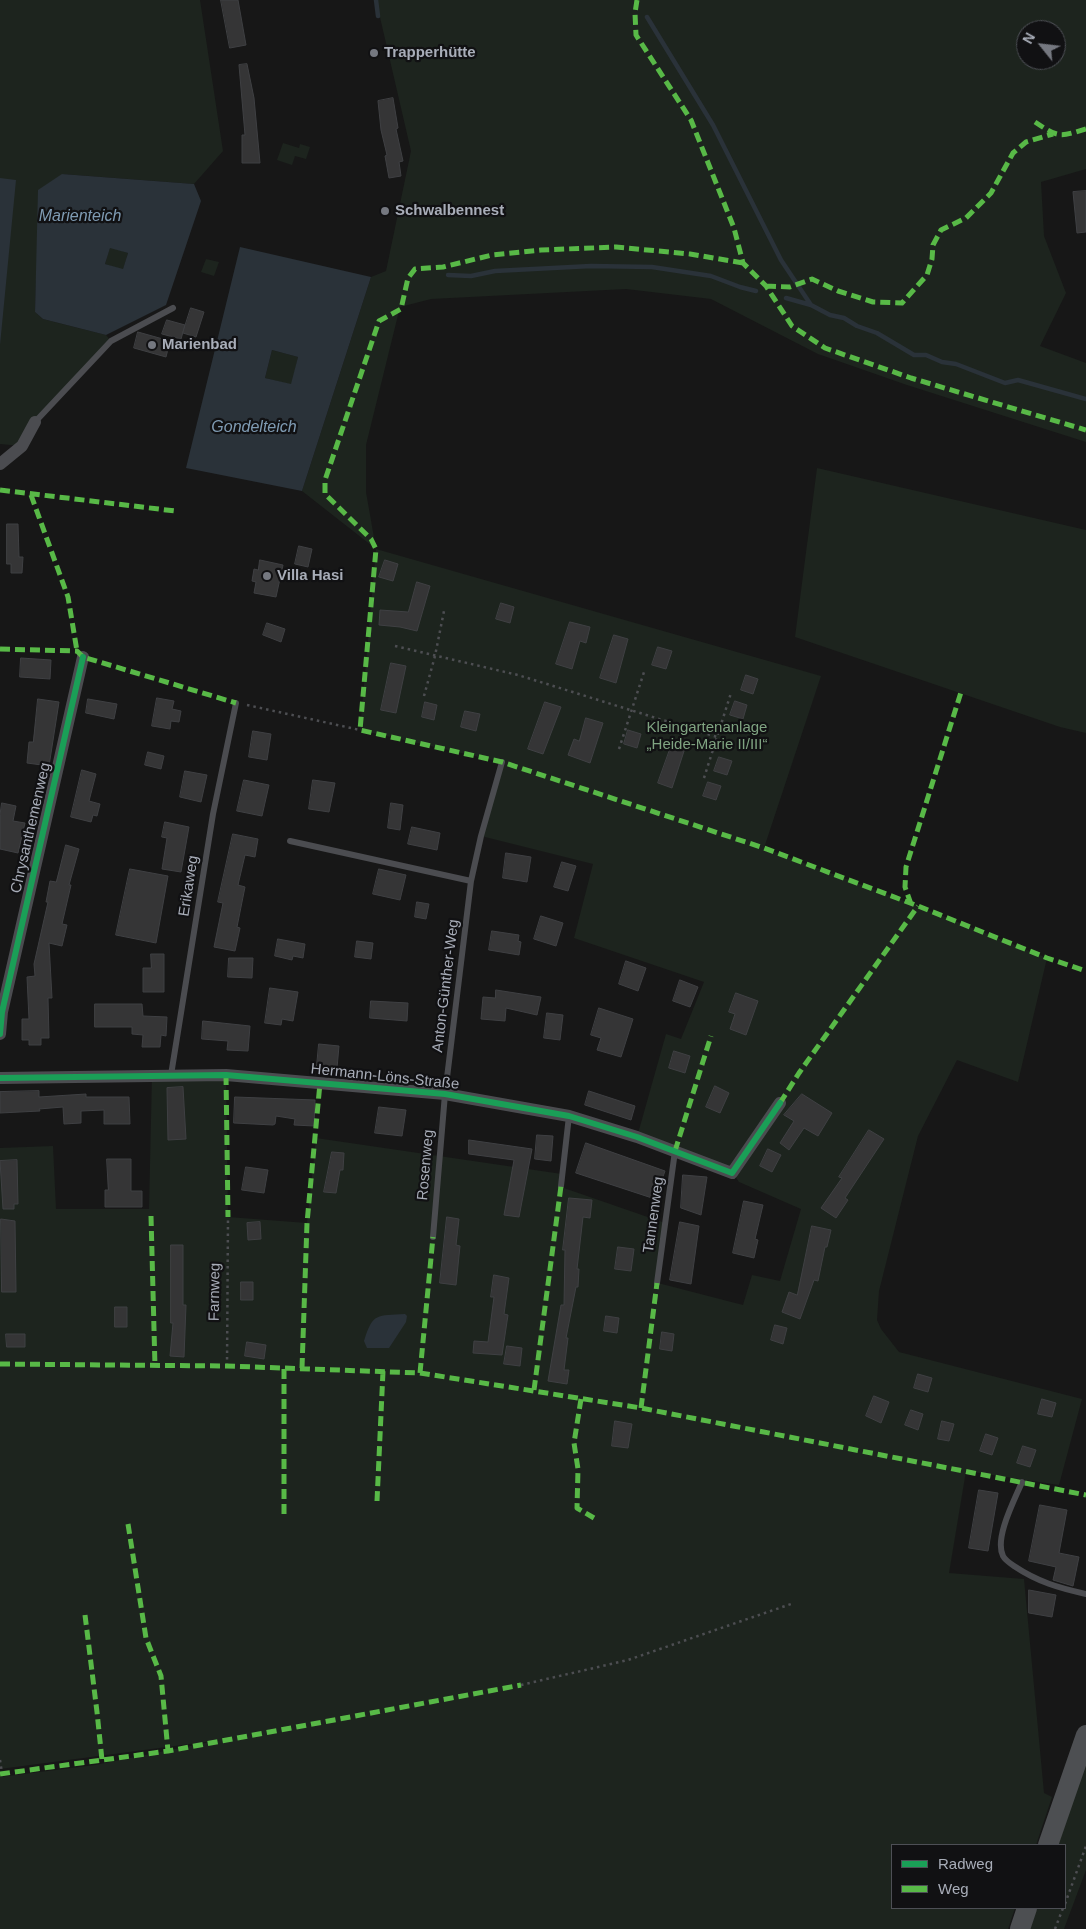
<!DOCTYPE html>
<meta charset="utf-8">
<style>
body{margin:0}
#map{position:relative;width:1086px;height:1929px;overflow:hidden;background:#171717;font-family:Arial,sans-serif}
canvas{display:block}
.legend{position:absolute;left:891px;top:1844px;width:175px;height:65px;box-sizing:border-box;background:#111113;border:1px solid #4d4f55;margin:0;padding:6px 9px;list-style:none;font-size:15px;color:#a8adb8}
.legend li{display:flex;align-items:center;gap:10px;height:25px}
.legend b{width:25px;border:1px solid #4d4f55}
.north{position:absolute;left:1016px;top:20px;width:50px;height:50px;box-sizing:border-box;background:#111113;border:1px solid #4d4f55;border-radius:50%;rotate:299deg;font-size:14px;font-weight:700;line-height:20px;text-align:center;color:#a8adb8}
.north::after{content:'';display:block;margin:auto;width:18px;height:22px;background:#757880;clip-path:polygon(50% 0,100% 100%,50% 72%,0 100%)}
</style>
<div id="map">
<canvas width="1086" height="1929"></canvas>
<ul class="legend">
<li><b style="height:6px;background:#1a9f57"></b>Radweg</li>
<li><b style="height:6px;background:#58b947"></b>Weg</li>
</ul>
<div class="north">N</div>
</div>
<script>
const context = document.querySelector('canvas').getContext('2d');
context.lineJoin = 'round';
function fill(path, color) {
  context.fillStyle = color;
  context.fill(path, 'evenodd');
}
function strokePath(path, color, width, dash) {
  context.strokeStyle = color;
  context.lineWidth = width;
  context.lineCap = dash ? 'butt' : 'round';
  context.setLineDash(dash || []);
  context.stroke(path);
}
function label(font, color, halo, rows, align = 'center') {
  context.font = font + ' Arial,sans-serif';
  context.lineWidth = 4.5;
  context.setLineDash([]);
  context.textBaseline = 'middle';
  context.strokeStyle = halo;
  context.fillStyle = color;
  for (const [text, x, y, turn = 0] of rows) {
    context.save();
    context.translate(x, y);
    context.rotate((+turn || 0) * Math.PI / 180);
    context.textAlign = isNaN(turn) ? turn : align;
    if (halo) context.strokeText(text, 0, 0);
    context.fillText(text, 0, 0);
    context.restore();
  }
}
const green = new Path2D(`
 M 0,0 L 200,0 L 223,151 L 194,184 L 62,174 L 36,280 L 35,312 L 43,319 L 106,335 L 111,341 L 35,421 L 22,446 L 0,444 Z
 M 376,0 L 1086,0 L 1086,169 L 1041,182 L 1044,236 L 1066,293 L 1040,346 L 1086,363 L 1086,442 L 907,385 L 818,354 L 711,299 L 626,289 L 431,299 L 400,307 L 366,445 L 366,492 L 376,549 L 821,676 L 764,848 L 918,906 L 1047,958 L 1018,1082 L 957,1060 L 918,1136 L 879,1291 L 877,1320 L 881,1329 L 899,1352 L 1082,1399 L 1059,1485 L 966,1471 L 949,1573 L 1024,1579 L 1044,1793 L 1052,1797 L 1036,1845 L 892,1845 L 892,1908 L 1015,1908 L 1008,1929 L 0,1929 L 0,1777 L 95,1765 L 220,1740 L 0,1769 L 0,1148 L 53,1146 L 56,1209 L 149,1209 L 152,1074 L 226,1075 L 228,1217 L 307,1223 L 316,1138 L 562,1174 L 561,1187 L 665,1223 L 658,1283 L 743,1305 L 752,1275 L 780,1281 L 801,1209 L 739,1182 L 732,1172 L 637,1137 L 666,1034 L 681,1039 L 704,982 L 574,938 L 593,864 L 481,836 L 501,762 L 360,730 L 376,549 L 302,491 L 371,277 L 386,271 L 411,151 ZM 1026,30 L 1056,30 L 1056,60 L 1026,60 Z
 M 283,143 L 299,148 L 300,144 L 310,147 L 306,159 L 295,156 L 292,165 L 277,160 Z
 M 110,247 L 128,253 L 123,270 L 105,264 Z
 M 206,259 L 219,262 L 214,276 L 201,272 Z
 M 272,350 L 298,357 L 292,385 L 265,378 Z
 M 817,468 L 1086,530 L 1086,733 L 1060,727 L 795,637 Z
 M 1086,1762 L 1086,1870 L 1064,1929 L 1030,1929 L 1037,1908 L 1065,1908 L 1065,1845 L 1058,1845 Z`);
const water = new Path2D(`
 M 62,174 L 194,184 L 201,201 L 166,305 L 106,335 L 43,319 L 35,312 L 38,190 ZM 110,248 L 128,253 L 123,269 L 105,264 Z
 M 0,178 L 16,180 L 0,345 Z
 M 240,247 L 371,277 L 302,491 L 186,468 ZM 272,350 L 298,357 L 291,384 L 265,378 Z
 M 405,1314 L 407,1316 L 406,1322 L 389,1348 L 367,1348 L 364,1341 C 373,1312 377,1316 405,1314 Z`);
const stream = new Path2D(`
 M 376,0 L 378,16
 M 647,17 L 713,125 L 781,260 L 811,305 L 830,315 L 844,318 L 857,326 L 877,333 L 914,355 L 926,355 L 942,362 L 956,364 L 1005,383 L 1018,380 L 1086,399
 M 448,275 L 471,276 L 495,271 L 591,266 L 652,267 L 711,276 L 740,287 L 756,291
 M 786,298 L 811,305`);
const building = new Path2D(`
 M 221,0 L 238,0 L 246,45 L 230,48 Z
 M 247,64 L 254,98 L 260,163 L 242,163 L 242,135 L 245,135 L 239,65 Z
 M 393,98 L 398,128 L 396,129 L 403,161 L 399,162 L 401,176 L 389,178 L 385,156 L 387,155 L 381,130 L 378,101 Z
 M 1086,191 L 1086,232 L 1077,233 L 1073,192 Z
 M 191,308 L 204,312 L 196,337 L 183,333 Z
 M 167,320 L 185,325 L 181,339 L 162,334 Z
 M 138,332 L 170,341 L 166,357 L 134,348 Z
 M 7,524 L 18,524 L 19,557 L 23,557 L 22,573 L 11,573 L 11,564 L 7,564 Z
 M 299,546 L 312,549 L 308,567 L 295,564 Z
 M 260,560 L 283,565 L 276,597 L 254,593 L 256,582 L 252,581 L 254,569 L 258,570 Z
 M 385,560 L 398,564 L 393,581 L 379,577 Z
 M 417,582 L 430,586 L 417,631 L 400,627 L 379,625 L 380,610 L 408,612 Z
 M 501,603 L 514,607 L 510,623 L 496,619 Z
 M 570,622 L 590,627 L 586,643 L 580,641 L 572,669 L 556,664 Z
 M 267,623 L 285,629 L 281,642 L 263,635 Z
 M 614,635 L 628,639 L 616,683 L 600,678 Z
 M 658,647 L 672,651 L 666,669 L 652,665 Z
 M 21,658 L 51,660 L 50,679 L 20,677 Z
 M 391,663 L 406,666 L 396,713 L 381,710 Z
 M 746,675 L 758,679 L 753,694 L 741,690 Z
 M 157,698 L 174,701 L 172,709 L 181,711 L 179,722 L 171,721 L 170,729 L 152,726 Z
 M 38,699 L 59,702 L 49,766 L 27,763 L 29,742 L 33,742 Z
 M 88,699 L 117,704 L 114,719 L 86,713 Z
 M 735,701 L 747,705 L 743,719 L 730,715 Z
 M 425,702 L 437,705 L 434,720 L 422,717 Z
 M 545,702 L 561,707 L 543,754 L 528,749 Z
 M 465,711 L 480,714 L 476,731 L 461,727 Z
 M 586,718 L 603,723 L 590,763 L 568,755 L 574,739 L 579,741 Z
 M 628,730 L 641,734 L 637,748 L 624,744 Z
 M 253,731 L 271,734 L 267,760 L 249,757 Z
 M 672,744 L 685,748 L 672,788 L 658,783 Z
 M 148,752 L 164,756 L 161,769 L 145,765 Z
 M 719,757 L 732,761 L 727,775 L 714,771 Z
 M 82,770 L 96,774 L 89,801 L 100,804 L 97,816 L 93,815 L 91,822 L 71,817 Z
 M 185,771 L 207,775 L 201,802 L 180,797 Z
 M 244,780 L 269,785 L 262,816 L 237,811 Z
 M 313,780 L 335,783 L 329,812 L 309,809 Z
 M 708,782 L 721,786 L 716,800 L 703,796 Z
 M 2,803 L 16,806 L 13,821 L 25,823 L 18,853 L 0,849 L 0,815 Z
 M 391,803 L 403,805 L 400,830 L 388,828 Z
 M 165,822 L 189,827 L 181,872 L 162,869 L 167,838 L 162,837 Z
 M 412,827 L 440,833 L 437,850 L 408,844 Z
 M 233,834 L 258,839 L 255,857 L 245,855 L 238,885 L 245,887 L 237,927 L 240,928 L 235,951 L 214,947 L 223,903 L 218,902 Z
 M 66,845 L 79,849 L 69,885 L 71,885 L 62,924 L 67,925 L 62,946 L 49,943 L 52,998 L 48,998 L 49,1038 L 41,1038 L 41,1045 L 29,1045 L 29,1040 L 22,1040 L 22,1019 L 29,1019 L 27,977 L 35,976 L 34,964 L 48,902 L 46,902 L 50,881 L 56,882 Z
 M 506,853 L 531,857 L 527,882 L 503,878 Z
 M 562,862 L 576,866 L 568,891 L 554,887 Z
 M 130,869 L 168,876 L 156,943 L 116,935 Z
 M 379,869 L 406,875 L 400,900 L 373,894 Z
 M 417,902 L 429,904 L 426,919 L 415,917 Z
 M 541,916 L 563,923 L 556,946 L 534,939 Z
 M 492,931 L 519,935 L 518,941 L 521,942 L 519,955 L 489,950 Z
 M 278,939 L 305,944 L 303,958 L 293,956 L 292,960 L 275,956 Z
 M 357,941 L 373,943 L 371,959 L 355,957 Z
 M 151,954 L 164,954 L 164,992 L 143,992 L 143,968 L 151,968 Z
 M 229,958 L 253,958 L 252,978 L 228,977 Z
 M 626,961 L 646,968 L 638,991 L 619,984 Z
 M 680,980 L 698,987 L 690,1007 L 673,1001 Z
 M 270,988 L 298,992 L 293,1021 L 282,1019 L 281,1025 L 265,1023 Z
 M 496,990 L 541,997 L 537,1015 L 506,1008 L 505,1021 L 481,1019 L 483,997 L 495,998 Z
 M 736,993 L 758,1001 L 746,1035 L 730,1029 L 735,1014 L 729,1012 Z
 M 371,1001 L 408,1003 L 407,1021 L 370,1018 Z
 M 95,1004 L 142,1004 L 143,1016 L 167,1017 L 166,1036 L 161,1035 L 160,1047 L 142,1047 L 143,1035 L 132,1034 L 132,1027 L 95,1027 Z
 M 599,1008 L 633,1019 L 621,1057 L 597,1050 L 601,1038 L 591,1035 Z
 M 547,1013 L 563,1015 L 560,1040 L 544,1038 Z
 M 203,1021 L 250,1026 L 248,1051 L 227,1050 L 228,1041 L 202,1039 Z
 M 319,1044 L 339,1046 L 337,1068 L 317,1066 Z
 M 674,1051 L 690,1056 L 685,1073 L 669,1068 Z
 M 715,1086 L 729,1093 L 720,1113 L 706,1107 Z
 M 183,1087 L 186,1139 L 168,1140 L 167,1088 Z
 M 39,1091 L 39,1097 L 86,1094 L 86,1097 L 129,1097 L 130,1124 L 104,1124 L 104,1110 L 81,1111 L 81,1123 L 64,1124 L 63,1107 L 39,1109 L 40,1111 L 0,1113 L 0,1092 Z
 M 589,1091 L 635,1106 L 631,1120 L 585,1105 Z
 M 802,1094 L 832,1113 L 818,1136 L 804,1128 L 789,1150 L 780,1143 L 794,1121 L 784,1115 Z
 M 235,1097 L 315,1100 L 314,1126 L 294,1125 L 295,1119 L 276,1116 L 275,1124 L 273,1125 L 234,1123 Z
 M 379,1107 L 406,1110 L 402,1136 L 375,1133 Z
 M 869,1130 L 884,1139 L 845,1198 L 848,1200 L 836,1218 L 821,1208 L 842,1178 L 839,1177 Z
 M 537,1135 L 553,1136 L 551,1161 L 535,1159 Z
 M 469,1140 L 532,1149 L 519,1217 L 504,1215 L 514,1160 L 469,1154 Z
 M 586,1143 L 665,1171 L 655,1199 L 576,1173 Z
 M 768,1149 L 781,1155 L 772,1172 L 760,1166 Z
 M 332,1152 L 344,1153 L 343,1170 L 340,1170 L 336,1193 L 324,1192 Z
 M 107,1159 L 131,1159 L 131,1191 L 142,1191 L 142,1207 L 105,1207 L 105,1190 L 108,1190 Z
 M 17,1160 L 18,1204 L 14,1204 L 14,1209 L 3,1209 L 0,1161 Z
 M 246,1167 L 268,1170 L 264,1193 L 242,1190 Z
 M 683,1175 L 707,1177 L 701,1215 L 681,1208 Z
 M 569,1198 L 592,1200 L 590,1218 L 583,1217 L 577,1269 L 579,1269 L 578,1287 L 576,1287 L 566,1338 L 568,1338 L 564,1370 L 569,1370 L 567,1384 L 548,1381 L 561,1305 L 564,1305 L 565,1250 L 563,1250 Z
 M 744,1201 L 763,1205 L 755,1239 L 758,1240 L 754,1258 L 733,1253 Z
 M 447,1217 L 459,1219 L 456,1245 L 460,1246 L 456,1285 L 440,1283 Z
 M 1,1219 L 15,1221 L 16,1292 L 2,1292 Z
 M 260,1222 L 261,1239 L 248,1240 L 247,1223 Z
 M 680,1222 L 699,1226 L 691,1284 L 670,1280 Z
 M 812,1226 L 831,1230 L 827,1247 L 825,1247 L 818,1281 L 814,1280 L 800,1319 L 782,1312 L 789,1292 L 797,1295 Z
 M 171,1245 L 183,1245 L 183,1305 L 186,1305 L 184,1357 L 170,1356 L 173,1323 L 171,1323 Z
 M 618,1247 L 634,1249 L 631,1271 L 615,1269 Z
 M 494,1275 L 509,1278 L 504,1314 L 508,1315 L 502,1355 L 473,1353 L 474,1341 L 488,1342 L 494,1297 L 491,1297 Z
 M 241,1282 L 253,1282 L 253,1300 L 241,1300 Z
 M 115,1307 L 127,1307 L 127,1327 L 115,1327 Z
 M 606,1316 L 619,1318 L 617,1333 L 604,1331 Z
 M 775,1325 L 787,1328 L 783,1344 L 771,1340 Z
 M 662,1332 L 674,1334 L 672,1351 L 660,1349 Z
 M 6,1334 L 25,1334 L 25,1347 L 7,1347 Z
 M 247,1342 L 266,1345 L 264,1359 L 245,1356 Z
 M 507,1346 L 522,1348 L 520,1366 L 504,1364 Z
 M 918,1374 L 932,1378 L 928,1392 L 914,1388 Z
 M 874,1396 L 889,1402 L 881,1423 L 866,1416 Z
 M 1042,1399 L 1056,1403 L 1052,1417 L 1038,1414 Z
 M 911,1410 L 923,1414 L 918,1430 L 905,1425 Z
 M 615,1421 L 632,1424 L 628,1448 L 612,1446 Z
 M 942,1421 L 954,1424 L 949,1441 L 938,1439 Z
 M 986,1434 L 998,1438 L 992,1455 L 980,1451 Z
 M 1023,1446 L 1036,1450 L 1030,1467 L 1017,1463 Z
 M 979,1490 L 998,1493 L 988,1551 L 969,1548 Z
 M 1040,1505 L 1067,1510 L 1059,1553 L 1079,1557 L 1073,1586 L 1053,1580 L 1056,1567 L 1029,1561 Z
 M 1029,1590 L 1056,1595 L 1052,1617 L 1029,1613 Z`);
const path = new Path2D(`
 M 395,646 L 518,675 L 717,737
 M 424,696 L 435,656 L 444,611
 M 247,705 L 360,730
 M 619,749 L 645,669
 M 704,778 L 731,693
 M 227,1366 L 228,1217
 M 521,1685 L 628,1660 L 794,1603
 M 0,1760 L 2,1773
 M 1065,1904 L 1086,1846
 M 1055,1929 L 1063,1908`);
const lane = new Path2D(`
 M 35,422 L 111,341 L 173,308
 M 290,841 L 471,881
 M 171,1075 L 213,814 L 236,703
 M 561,1186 L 569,1116
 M 433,1237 L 445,1094 L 471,881 L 481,836 L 502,762
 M 657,1283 L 675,1151
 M 1022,1482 C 1015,1499 994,1538 1003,1556 C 1005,1560 1011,1564 1014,1566 C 1038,1582 1059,1588 1086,1594`);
const street = new Path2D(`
 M 0,464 L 22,446 L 35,422
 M 0,1034 L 2,1012 L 83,657
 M 0,1078 L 226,1075 L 445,1094 L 569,1116 L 637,1137 L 732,1173 L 780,1103`);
const primary = new Path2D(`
 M 1048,1845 L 1086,1735
 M 1020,1929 L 1027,1908`);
const quiet = new Path2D(`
 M 637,0 L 635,13 L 636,35 L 691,120 L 734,228 L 743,263 L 766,286 L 792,326 L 825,348 L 911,378 L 1086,430
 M 1035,122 C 1059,138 1059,137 1086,129
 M 743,263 L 690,254 L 616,247 L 541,250 L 492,255 L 443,267 L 415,269 L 408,278 L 401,309 L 379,321 L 325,480 L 325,494 L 371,539 L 376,549 L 360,730 L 502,762 L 764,848 L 918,906 L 1047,958 L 1086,971
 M 766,286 L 790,287 L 812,279 L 838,291 L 873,302 L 902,303 L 927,275 L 932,259 L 933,245 L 941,230 L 966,218 L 991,193 L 1013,153 L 1026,142 L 1053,134
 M 0,490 L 175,511
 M 31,495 L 68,597 L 77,651
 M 0,649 L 77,651 L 83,657 L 236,703
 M 911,904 L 905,887 L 906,867 L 962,689
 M 226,1075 L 228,1217
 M 780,1103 L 799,1073 L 918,906
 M 675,1151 L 711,1036
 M 151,1216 L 155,1367
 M 0,1364 L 227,1366 L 420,1373 L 641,1408 L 1086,1495
 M 302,1368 L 307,1223 L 320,1083
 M 420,1373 L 433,1237
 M 534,1390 L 561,1186
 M 581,1399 L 574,1443 L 578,1469 L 577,1508 L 594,1518
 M 641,1408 L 657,1283
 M 377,1501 L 383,1371
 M 284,1514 L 284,1368
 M 128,1524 L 146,1638 L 161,1676 L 168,1751
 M 85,1615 L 97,1712 L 102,1760
 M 0,1774 L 168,1751 L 521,1685`);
const cycleway = new Path2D(`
 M 0,1034 L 2,1012 L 83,657
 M 0,1078 L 226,1075 L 445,1094 L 569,1116 L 637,1137 L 732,1173 L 780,1103`);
const markers = [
 [374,53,5,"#757880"],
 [385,211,5,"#757880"],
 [152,345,5,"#757880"],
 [267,576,5,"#757880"]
];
const poiNames = [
 ["Trapperhütte",384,53],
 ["Schwalbennest",395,211],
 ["Marienbad",162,345],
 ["Villa Hasi",277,576]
];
const parkNames = [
 ["Kleingartenanlage",707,728],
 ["„Heide-Marie II/III“",707,745]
];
const streetNames = [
 ["Chrysanthemenweg",31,828,-77],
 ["Erikaweg",189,886,-81],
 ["Anton-Günther-Weg",446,986,-83],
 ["Hermann-Löns-Straße",385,1077,6],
 ["Rosenweg",426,1165,-85],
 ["Tannenweg",654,1215,-82],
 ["Farnweg",215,1292,-89]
];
const waterNames = [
 ["Marienteich",80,217],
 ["Gondelteich",254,428]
];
fill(green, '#1d241e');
fill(water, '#2a3239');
strokePath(stream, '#2a3239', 4.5);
fill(building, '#353536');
strokePath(building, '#3f4043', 1);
strokePath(path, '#4d4e52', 2.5, [2.5, 4]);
strokePath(lane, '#4b4c50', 6);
strokePath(street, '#4b4c50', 12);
strokePath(primary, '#4d4f52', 20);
strokePath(quiet, '#58b947', 5, [10, 5]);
strokePath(cycleway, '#1a9f57', 6);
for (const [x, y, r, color] of markers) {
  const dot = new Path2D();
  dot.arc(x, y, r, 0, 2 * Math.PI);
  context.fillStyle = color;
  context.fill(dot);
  strokePath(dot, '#111113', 2);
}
label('bold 15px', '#a8adb8', '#111113', poiNames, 'left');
label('15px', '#7fa381', '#111113', parkNames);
label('15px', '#a8adb8', '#111113', streetNames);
label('italic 16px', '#7f9bb3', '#111113', waterNames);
</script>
